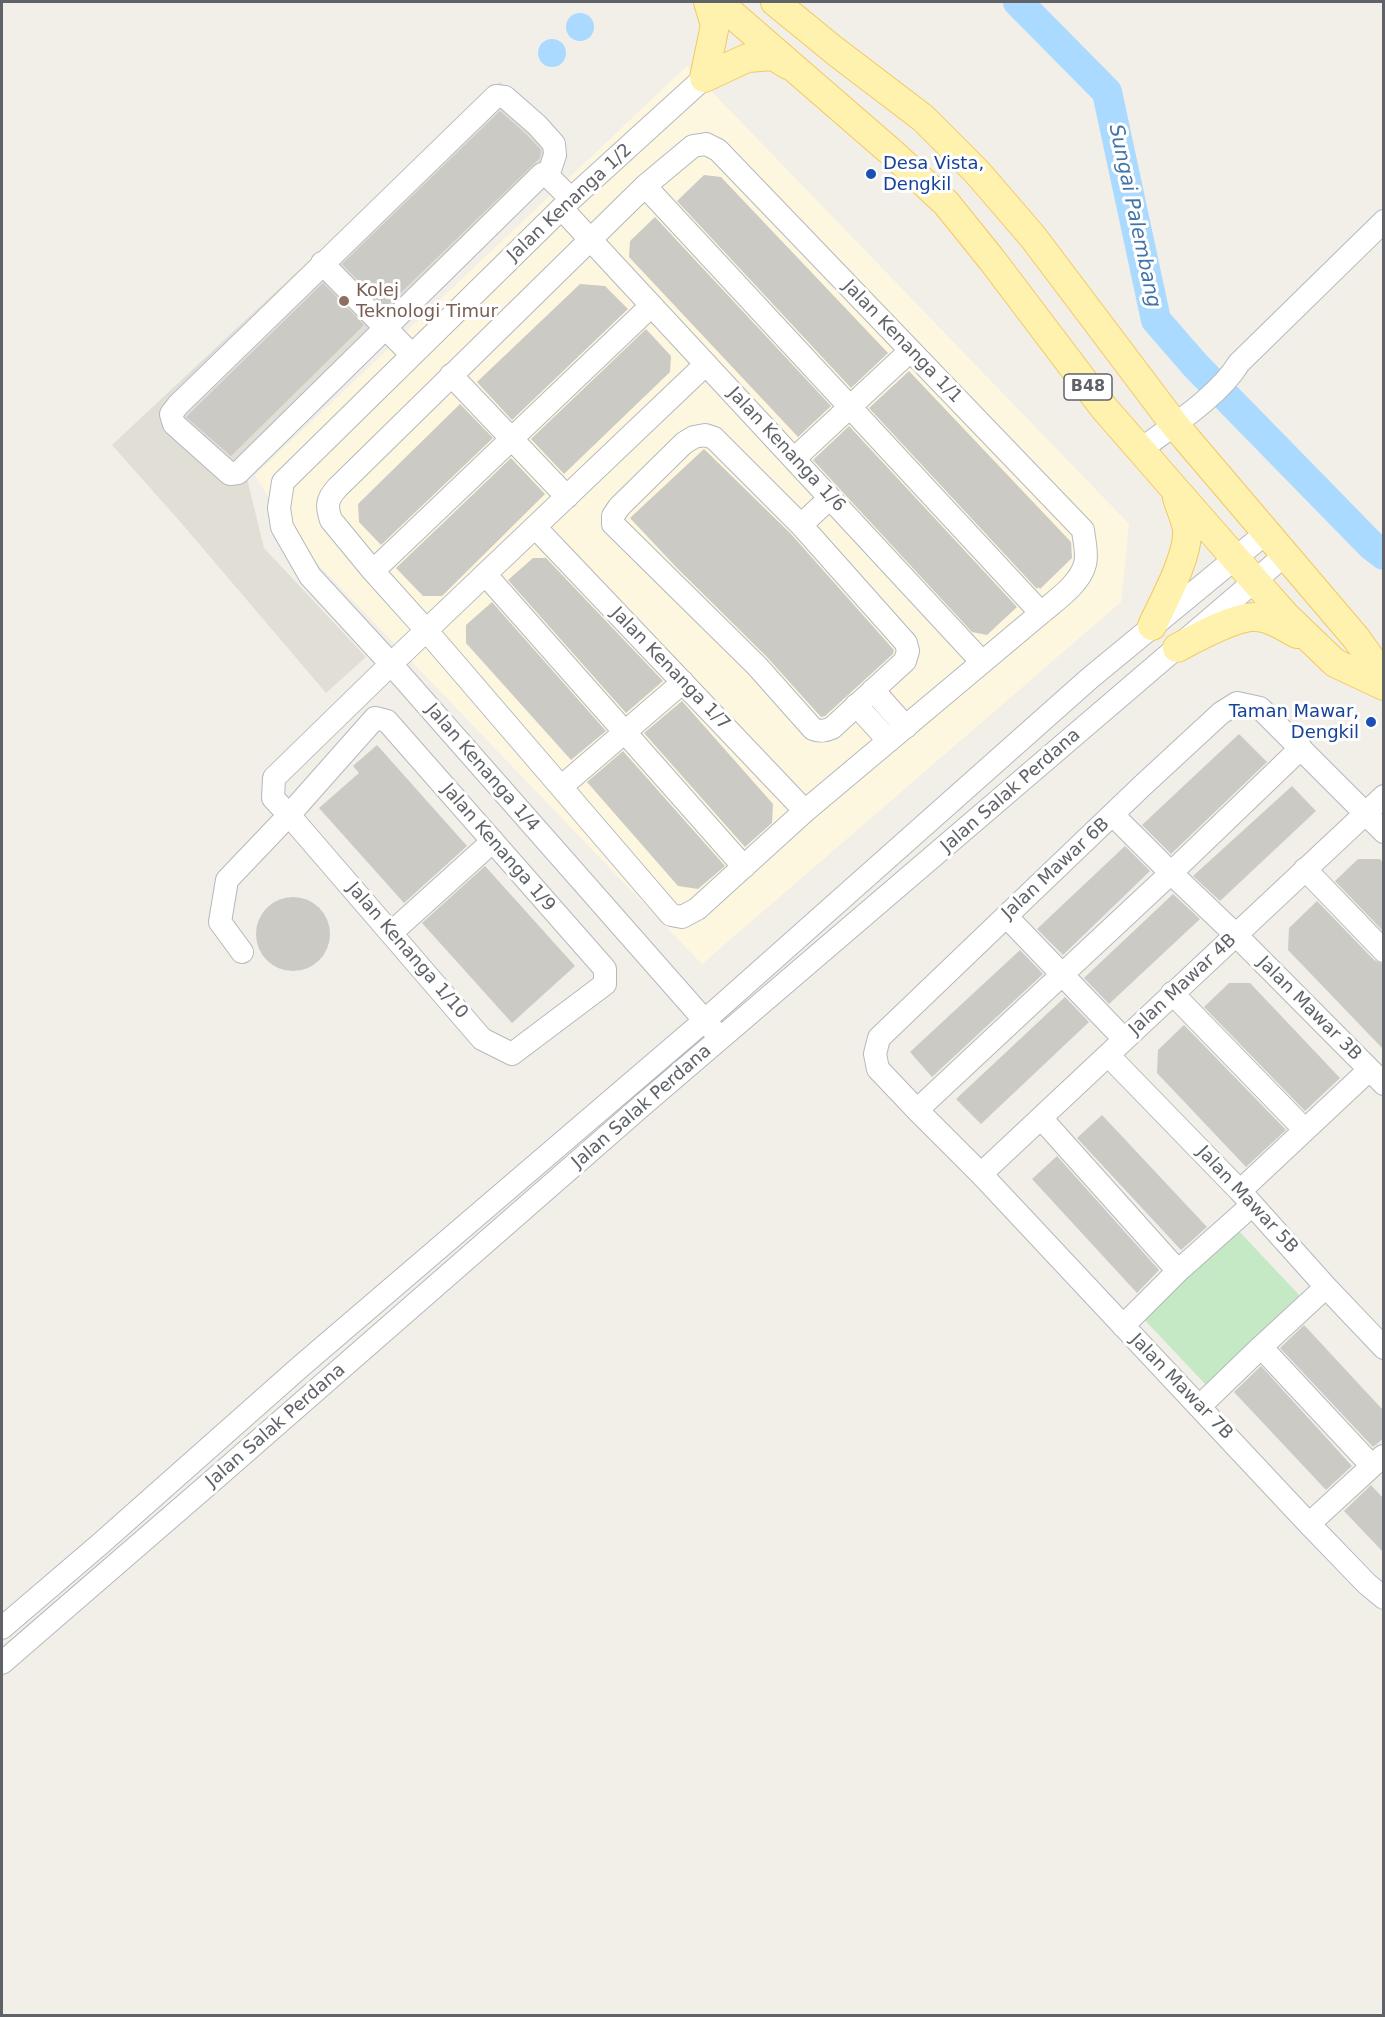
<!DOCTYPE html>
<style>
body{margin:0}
#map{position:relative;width:1385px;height:2017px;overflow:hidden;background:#f1efe8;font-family:"DejaVu Sans",sans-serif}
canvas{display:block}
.frame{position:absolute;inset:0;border:3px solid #5f6368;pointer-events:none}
</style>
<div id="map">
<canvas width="1385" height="2017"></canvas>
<div class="frame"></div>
</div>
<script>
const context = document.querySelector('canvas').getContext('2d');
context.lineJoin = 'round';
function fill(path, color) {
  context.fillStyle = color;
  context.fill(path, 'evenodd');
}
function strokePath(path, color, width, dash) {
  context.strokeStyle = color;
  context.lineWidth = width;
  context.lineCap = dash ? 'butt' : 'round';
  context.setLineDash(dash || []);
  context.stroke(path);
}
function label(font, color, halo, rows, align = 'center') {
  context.font = font + ' "DejaVu Sans",sans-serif';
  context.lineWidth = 6;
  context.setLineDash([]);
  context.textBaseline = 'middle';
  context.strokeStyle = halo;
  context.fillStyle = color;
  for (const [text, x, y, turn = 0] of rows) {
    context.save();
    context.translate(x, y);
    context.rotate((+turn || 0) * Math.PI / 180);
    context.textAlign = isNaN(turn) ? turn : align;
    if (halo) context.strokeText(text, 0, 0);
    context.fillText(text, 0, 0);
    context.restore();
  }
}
const commercial = new Path2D(`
 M 687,66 L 1129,524 L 1121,602 L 702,964 L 295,540 L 255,475 Z`);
const education = new Path2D(`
 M 500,82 L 568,156 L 246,474 L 264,548 L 366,657 L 326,693 L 183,525 L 112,445 Z`);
const green = new Path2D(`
 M 1237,1229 L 1300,1296 L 1206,1385 L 1141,1316 Z`);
const water = new Path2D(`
 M566 27a14 14 0 1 1 28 0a14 14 0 1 1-28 0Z
 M538 53a14 14 0 1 1 28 0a14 14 0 1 1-28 0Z`);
const river = new Path2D(`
 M 1018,2 L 1107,92 L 1156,320 L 1195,365 L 1371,545 L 1384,555`);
const building = new Path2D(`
 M 500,111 L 527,135 L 541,150 L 540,158 L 385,308 L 342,264 Z
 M 704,175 L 721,177 L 888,353 L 851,388 L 677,201 Z
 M 655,217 L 831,406 L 798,437 L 629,257 L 630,241 Z
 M 323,283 L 364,325 L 231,456 L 186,417 Z
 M 580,284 L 605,286 L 628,309 L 512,420 L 477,382 Z
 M 646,329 L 671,356 L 670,372 L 564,474 L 531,439 Z
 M 909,371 L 1071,542 L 1072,558 L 1040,589 L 1038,587 L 1037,589 L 869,408 Z
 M 460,404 L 493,438 L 381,545 L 359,522 L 358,504 Z
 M 849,426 L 1017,607 L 987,635 L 972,632 L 813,460 Z
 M 704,449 L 791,534 L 894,650 L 893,654 L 825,716 L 821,717 L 766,656 L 677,568 L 630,518 Z
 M 511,458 L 545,494 L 442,596 L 423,596 L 396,568 Z
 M 533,558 L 546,558 L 663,681 L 626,713 L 508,580 Z
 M 492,602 L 606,731 L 571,760 L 466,643 L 466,625 Z
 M 682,701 L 773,804 L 772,823 L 745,847 L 644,733 Z
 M 1239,734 L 1267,762 L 1171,854 L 1142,825 Z
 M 377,745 L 467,846 L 404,903 L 319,808 L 359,773 L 353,766 Z
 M 623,751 L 725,866 L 698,889 L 678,886 L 587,782 Z
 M 1292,786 L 1316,811 L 1220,901 L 1193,876 Z
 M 1125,846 L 1150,871 L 1063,955 L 1037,929 Z
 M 1358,859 L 1380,859 L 1383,863 L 1383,931 L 1335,881 Z
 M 485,866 L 575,966 L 512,1023 L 422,923 Z
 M 1173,894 L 1200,919 L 1109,1004 L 1084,978 Z
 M256 934a37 37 0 1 1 74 0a37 37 0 1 1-74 0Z
 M 1317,901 L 1374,960 L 1383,964 L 1383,1049 L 1288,950 L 1289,928 Z
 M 1020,950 L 1043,974 L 932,1077 L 910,1052 Z
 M 1229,983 L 1250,983 L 1340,1078 L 1305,1111 L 1204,1007 Z
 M 1065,997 L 1089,1022 L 981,1124 L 956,1099 Z
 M 1184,1025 L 1286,1130 L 1246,1167 L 1157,1073 L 1158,1050 Z
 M 1102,1115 L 1207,1227 L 1181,1250 L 1077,1138 Z
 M 1057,1156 L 1159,1270 L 1137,1293 L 1032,1179 Z
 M 1304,1325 L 1383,1410 L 1383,1439 L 1373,1447 L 1280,1348 Z
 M 1261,1366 L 1352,1466 L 1326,1490 L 1234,1392 Z
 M 1371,1485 L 1383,1498 L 1383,1552 L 1344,1511 Z`);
const minor = new Path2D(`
 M 704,78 L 571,199 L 283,482 L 279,508 L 282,527 L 310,576 L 391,664 L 714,1031
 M 706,144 L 718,150 L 1083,530 C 1084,541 1088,553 1085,564 C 1080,584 1056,600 1041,613 L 805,811 L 697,909 L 682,917 L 671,915 L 426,630 L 373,571 L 331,520 C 326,506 327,499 337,488 L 645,186 L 693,146 Z
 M 548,176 L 555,155 L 554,144 L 537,125 L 505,97 L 496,96 L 178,405 L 171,414 L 174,424 L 230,474 L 238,473 L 542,174 L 548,176 L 571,199
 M 645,186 L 1041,613
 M 562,209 L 982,662
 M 322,263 L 412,355
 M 451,375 L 567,497
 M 705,435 L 714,438 L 801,525 L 906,643 L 908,651 L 905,661 L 832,728 C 825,731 820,732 813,729 L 757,666 L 613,524 L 613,516 L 619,507 L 684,443 L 694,437 Z
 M 1140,450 C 1172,426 1219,396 1239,363 L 1384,221
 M 794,459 L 910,351
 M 801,525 L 830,498
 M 535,527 L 805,811
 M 373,571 L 651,306
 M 485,574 L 744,867
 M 873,690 L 906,727
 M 856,705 L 889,741
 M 561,787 L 683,682
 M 1113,815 L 1171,873 L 1236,935 L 1384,1084
 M 1384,832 L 1260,708 L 1237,703 L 1221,713 L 1142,786 L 879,1038 L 875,1054 L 878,1069 L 917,1110 L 981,1174 L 1309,1524 L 1367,1584 L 1384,1598
 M 1305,869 L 1384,951
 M 1006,916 L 1124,1039
 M 391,933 L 493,841
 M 242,952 L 220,922 L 227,880 L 289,815 L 375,718 L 387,721 L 605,969 L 605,984 L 512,1054 L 482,1039 L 289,815 L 273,798 L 274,778 L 391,664 L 706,364
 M 1172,993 L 1305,1130
 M 1108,1055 L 1240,1191 L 1326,1287 L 1384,1348
 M 917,1110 L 1171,873 L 1301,748
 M 1041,1118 L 1178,1271
 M 981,1174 L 1384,796
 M 1240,1191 L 1369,1070
 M 1123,1326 L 1178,1271 L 1251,1206
 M 1261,1347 L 1372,1466
 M 1200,1406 L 1261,1347 L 1326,1287
 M 1309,1524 L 1383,1456
 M 2,1628 L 99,1545 L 300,1367 L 704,1021 L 1090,678 L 1266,533
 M 2,1663 L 210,1483 L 645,1103 L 1285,555`);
const major = new Path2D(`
 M 718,2 L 891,152 L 946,203 L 992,260 L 1104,408 L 1255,581 L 1285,615 L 1335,663 L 1384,686
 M 775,2 L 835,51 L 923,118 L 977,172 L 1033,237 L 1174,424 L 1356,638 L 1384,677
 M 704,78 L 747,58 L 773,56 L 788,65
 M 704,78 L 715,25 L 708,2
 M 1152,626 C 1163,602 1189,556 1187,530 C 1186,520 1180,508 1177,498
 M 1177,648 C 1196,638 1237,615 1257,617 C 1272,618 1284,627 1297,634`);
const markers = [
 [871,174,6,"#1a4fb4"],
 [344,301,6,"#8d6e63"],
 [1371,722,6,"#1a4fb4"]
];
const shields = [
 [1088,387,48]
];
const shieldNames = [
 ["B48",1088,387]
];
const transitNames = [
 ["Desa Vista,",883,164],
 ["Dengkil",883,185],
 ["Taman Mawar,",1359,712,"right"],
 ["Dengkil",1359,733,"right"]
];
const streetNames = [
 ["Jalan Kenanga 1/2",570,203,-43],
 ["Jalan Kenanga 1/1",902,342,46],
 ["Jalan Kenanga 1/6",786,450,47],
 ["Jalan Kenanga 1/7",670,669,46],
 ["Jalan Kenanga 1/4",482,768,49],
 ["Jalan Salak Perdana",1011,791,-41],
 ["Jalan Kenanga 1/9",498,848,49],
 ["Jalan Mawar 6B",1056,869,-43],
 ["Jalan Kenanga 1/10",407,951,49],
 ["Jalan Mawar 4B",1183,985,-43],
 ["Jalan Mawar 3B",1309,1009,45],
 ["Jalan Salak Perdana",642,1107,-41],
 ["Jalan Mawar 5B",1247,1200,47],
 ["Jalan Mawar 7B",1181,1387,46],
 ["Jalan Salak Perdana",276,1426,-41]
];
const educationNames = [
 ["Kolej",356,291],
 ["Teknologi Timur",356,312]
];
const waterNames = [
 ["Sungai Palembang",1134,216,78]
];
fill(commercial, '#fef7e0');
fill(education, '#e1ded6');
fill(green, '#c5e8c5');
fill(water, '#aadaff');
strokePath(river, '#aadaff', 30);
fill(building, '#cccac5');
strokePath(minor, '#b5b8bc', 24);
strokePath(major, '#f2c960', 30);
strokePath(minor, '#fff', 22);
strokePath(major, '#fff2af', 28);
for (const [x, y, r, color] of markers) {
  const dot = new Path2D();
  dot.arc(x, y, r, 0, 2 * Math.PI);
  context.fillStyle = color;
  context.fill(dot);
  strokePath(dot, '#fff', 2);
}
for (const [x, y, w] of shields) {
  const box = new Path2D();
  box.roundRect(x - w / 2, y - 13, w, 26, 4.5);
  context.fillStyle = '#fff';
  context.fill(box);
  strokePath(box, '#5f6368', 1.5);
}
label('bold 16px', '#5f6368', null, shieldNames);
label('18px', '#164399', '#fff', transitNames, 'left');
label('18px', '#5f6368', '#fff', streetNames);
label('18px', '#785e54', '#fff', educationNames, 'left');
label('italic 20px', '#4174aa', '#fff', waterNames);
</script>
